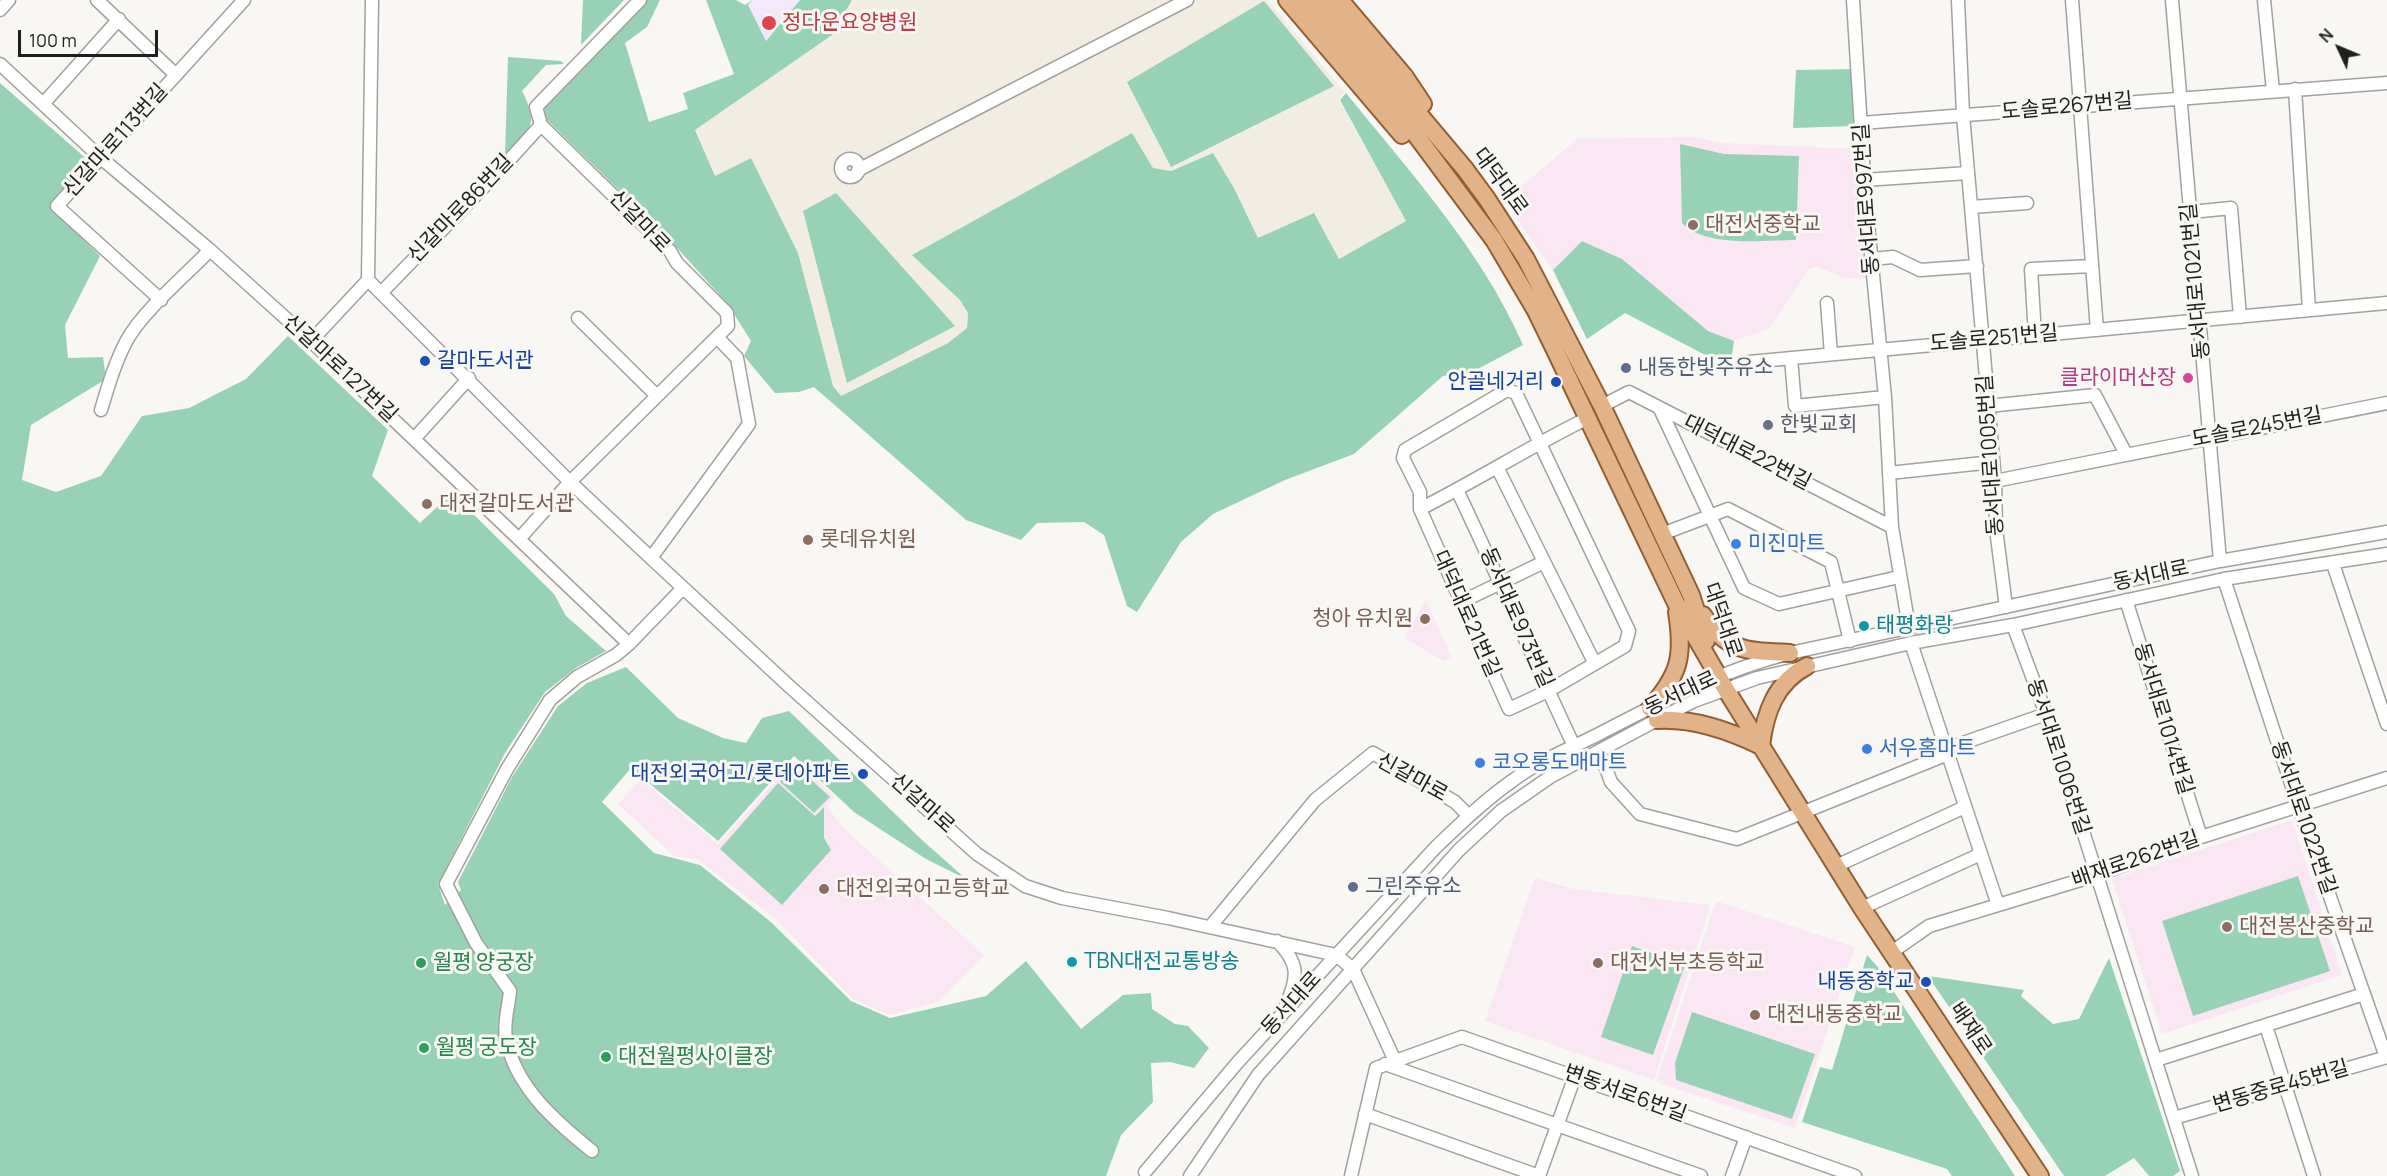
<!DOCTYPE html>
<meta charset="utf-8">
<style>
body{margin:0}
#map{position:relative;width:2387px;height:1176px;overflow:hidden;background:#f8f7f4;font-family:Manrope,sans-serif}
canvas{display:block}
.north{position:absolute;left:2309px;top:18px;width:60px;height:60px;-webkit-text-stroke:4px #f8f7f4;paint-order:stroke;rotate:314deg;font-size:16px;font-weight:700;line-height:24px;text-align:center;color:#1f1f1e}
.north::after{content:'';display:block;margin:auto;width:21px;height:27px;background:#1f1f1e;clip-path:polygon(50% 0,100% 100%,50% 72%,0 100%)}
.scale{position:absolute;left:18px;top:30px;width:140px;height:27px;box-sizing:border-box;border:3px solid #1f1f1e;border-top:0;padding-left:8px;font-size:18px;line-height:21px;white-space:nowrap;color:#1f1f1e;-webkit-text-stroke:4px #f8f7f4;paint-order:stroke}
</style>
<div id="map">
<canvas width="2387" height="1176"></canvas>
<div class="north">N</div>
<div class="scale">100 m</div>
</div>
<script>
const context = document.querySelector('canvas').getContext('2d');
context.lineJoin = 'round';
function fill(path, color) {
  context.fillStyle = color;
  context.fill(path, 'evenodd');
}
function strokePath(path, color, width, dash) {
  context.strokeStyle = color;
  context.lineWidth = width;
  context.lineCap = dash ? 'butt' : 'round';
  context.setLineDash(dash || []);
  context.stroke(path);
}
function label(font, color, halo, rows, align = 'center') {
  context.font = font + ' Manrope,"Noto Sans KR",sans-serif';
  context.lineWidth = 6;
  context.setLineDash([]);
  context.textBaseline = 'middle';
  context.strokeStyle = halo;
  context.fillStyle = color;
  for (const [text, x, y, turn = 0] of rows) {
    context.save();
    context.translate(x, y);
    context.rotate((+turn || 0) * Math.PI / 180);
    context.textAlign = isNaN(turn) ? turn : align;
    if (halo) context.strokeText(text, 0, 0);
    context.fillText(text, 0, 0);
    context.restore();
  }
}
const built = new Path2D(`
 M 852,0 L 1268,0 L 1344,92 L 1339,100 L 1406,221 L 1339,259 L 1258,238 L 1234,188 L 1213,153 L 1170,171 L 1153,168 L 1132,133 L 913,255 L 960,300 L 968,313 L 967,328 L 948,343 L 841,396 L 833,386 L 798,253 L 751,158 L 715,176 L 695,130 L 832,35 Z`);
const education = new Path2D(`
 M 1694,137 L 1722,143 L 1858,149 L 1870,278 L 1844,278 L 1818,267 L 1809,269 L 1769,329 L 1734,341 L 1708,331 L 1622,259 L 1583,241 L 1553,270 L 1504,201 L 1577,139 Z
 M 1426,600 L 1452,658 L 1444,661 L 1404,638 Z
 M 794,760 L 835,797 L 827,806 L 843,828 L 984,955 L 940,1001 L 890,1015 L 854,1000 L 777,920 L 697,859 L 674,856 L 618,804 L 641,779 L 718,844 Z
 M 2292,820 L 2342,975 L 2162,1034 L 2112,879 Z
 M 1535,878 L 1573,889 L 1710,905 L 1654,1080 L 1485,1021 Z
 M 1716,901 L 1855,947 L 1795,1128 L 1656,1082 Z`);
const medical = new Path2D(`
 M 752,0 L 800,0 L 766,41 L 748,5 Z`);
const green = new Path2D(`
 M 583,0 L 624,0 L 581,45 Z
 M 646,0 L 660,0 L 647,27 L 625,43 L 649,122 L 688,109 L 683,93 L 734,74 L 706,0 L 736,0 L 745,5 L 752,0 L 748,5 L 766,41 L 800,0 L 852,0 L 832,35 L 695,130 L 715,176 L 751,158 L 798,253 L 833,386 L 841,396 L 948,343 L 967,328 L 968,313 L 960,300 L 912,255 L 1132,133 L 1153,168 L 1171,171 L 1213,153 L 1234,188 L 1258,238 L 1314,213 L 1339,259 L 1406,221 L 1340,100 L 1346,93 C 1410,172 1482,251 1523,345 L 1472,372 L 1443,376 L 1354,454 L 1285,480 L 1213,514 L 1181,542 L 1137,612 L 1127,606 L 1104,535 L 1084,522 L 1037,523 L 1021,540 L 966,520 L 814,387 L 799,392 L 775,393 L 744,356 L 751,341 L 727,303 L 668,238 L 546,119 L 544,107 Z
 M 1264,1 L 1334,86 L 1171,167 L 1127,82 Z
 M 508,57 L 561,61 L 564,64 L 546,65 L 522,91 C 540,125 530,132 505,156 Z
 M 1854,69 L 1855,126 L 1793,128 L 1796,70 Z
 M 0,83 L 89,161 L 50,206 L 100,256 L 65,325 L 68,358 L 103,357 L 106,379 L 31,425 L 22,480 L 56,492 L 101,476 L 142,416 L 189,408 L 246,379 L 288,336 L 388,430 L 372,476 L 420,523 L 452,493 L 554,594 L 566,616 L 606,651 L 576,668 L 545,692 L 505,753 L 438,884 L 445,905 L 461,890 L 458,882 L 512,777 L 558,706 L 587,683 L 626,667 L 678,718 L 723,738 L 746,743 L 762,718 L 789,711 L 922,840 L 966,879 L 926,859 L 854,812 L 794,756 L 718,841 L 631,768 L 602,802 L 654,853 L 700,865 L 772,923 L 851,1001 L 890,1018 L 986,996 L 1026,961 L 1081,1029 L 1123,995 L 1151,993 L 1152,1009 L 1175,1024 L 1188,1026 L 1209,1048 L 1194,1068 L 1170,1062 L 1151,1063 L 1153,1102 L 1121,1135 L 1106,1176 L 0,1176 Z
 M 1680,144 L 1724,154 L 1799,156 L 1796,240 C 1765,240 1705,248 1682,223 Z
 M 836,193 L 955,326 L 847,383 L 803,211 Z
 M 1582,241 L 1622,259 L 1708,331 L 1734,341 L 1730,368 L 1625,313 L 1587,339 L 1553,270 Z
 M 795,765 L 830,797 L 814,813 L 780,782 Z
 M 778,783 L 815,816 L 824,807 L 824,838 L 831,850 L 782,905 L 720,849 Z
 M 2298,876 L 2330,971 L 2193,1016 L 2162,921 Z
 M 1632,946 L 1685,965 L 1653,1055 L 1601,1037 Z
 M 1867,955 L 1877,966 L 2015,1176 L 1952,1176 L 1947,1169 L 1802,1122 L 1820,1067 L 1832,1070 Z
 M 2109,958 L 2180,1171 L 2173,1176 L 2149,1176 L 2134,1158 L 2105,1176 L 2064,1176 L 1928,976 L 2024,990 L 2021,996 L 2053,1024 L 2079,1019 Z
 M 1692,1012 L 1815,1054 L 1792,1119 L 1676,1080 L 1675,1063 Z`);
const minor = new Path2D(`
 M 97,0 L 176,75
 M 372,0 L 368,280 L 570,482 L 651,558 L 789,686 L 977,854 L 1025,886 L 1062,898 L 1168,918 L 1336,955 L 1353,969 L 1395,1061
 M 1853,0 L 1865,193 L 1885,397 L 1892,527 L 1909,627
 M 1958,0 L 1963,115 L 1995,481 L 1996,529 L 2006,607
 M 2072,0 L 2097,330
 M 2172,0 L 2220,561
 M 2264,0 L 2273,91
 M 0,10 L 9,0
 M 0,64 L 101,158 L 210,250 L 311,341 L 629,644
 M 2295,89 L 2309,310
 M 43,104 L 119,19
 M 1861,123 L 2387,83
 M841 168a9 9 0 1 1 18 0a9 9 0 1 1-18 0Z
 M 858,170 L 1187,0
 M 1864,180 L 1968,173
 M 1971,207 L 2027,203
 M 2191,212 L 2231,208 L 2240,317
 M 1871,259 L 1893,257 L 1920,270 L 1977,266
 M 381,293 L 501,169 L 541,125
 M 161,300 L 57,206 L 244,0
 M 1827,303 L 1831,354
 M 578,318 L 657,396
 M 2035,336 L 2031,269 L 2092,266
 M 311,341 L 368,280
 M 1791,358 L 1795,406 L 1885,397
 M 1749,362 L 2387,303
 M 1507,390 L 1516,393 L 1629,631 L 1625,646 L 1548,691 L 1509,709 L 1420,509 L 1420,492 L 1403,458 L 1405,450 Z
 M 1602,406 L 1629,392 L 1892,527
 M 1988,406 L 2095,395 L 2126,454
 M 1660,409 L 1744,588 L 1779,604 L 1899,577
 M 101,410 C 108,387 115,362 127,340 C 143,311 186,275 210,250
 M 414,439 L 469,378
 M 1497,467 L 1594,662
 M 1889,473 L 1993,462
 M 1995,481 L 2387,403
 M 1457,490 C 1498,575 1534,662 1574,746
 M 1420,509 C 1477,480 1531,446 1588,418
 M 1662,534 L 1728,509 L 1831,562 L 1850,641
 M 520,538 L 570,482 L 728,326 L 727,313 L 677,263 L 670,251 L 541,125 L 536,107 L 640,0
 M 651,558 L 749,424 L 737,358 L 717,337
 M 2333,564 L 2387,724
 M 2224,579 L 2298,805 L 2386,1057
 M 2126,600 L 2201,837
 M 1461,602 L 1544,562
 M 2013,625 L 2046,714 L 2192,1176
 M 1911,643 L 1998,905
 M 1946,749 L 2046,714
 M 1600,752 L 1611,782 L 1640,814 L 1737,839 L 1948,754
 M 1836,866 L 1965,807
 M 1862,908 L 1981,854
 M 1210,927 L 1315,800 L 1373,753 L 1455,802 L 1469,816
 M 1277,941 C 1301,965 1297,977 1286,1006
 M 1892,952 L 1929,926 L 2097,875 L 2201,837 L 2387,778
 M 2266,1026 L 2314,1176
 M 2156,1060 L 2364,994
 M 1385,1064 L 1701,1176
 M 1365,1114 L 1539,1176
 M 2174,1118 L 2387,1057
 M 592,1151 C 556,1122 515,1087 506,1038 C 503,1024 509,1005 510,991 L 476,943 L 446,884 L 507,769 L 550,700 L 577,677 L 616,655 L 629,644 L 683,588
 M 1145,1172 L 1238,1062 L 1436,847 C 1460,824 1485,800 1512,781 C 1537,762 1569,749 1597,735 C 1660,702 1720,671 1790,653 L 2220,561 L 2387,532
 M 1190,1176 L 1258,1075 L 1459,850 L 1501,811 L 1550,777 L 1657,720 L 1694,701 L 1757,678 L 1911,643 L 2013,625 L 2224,579 L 2387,554
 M 1351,1176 L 1376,1068 L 1462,1037 L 1855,1176
 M 1539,1176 L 1575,1076
 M 1732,1176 L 1746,1137`);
const major = new Path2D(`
 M 1287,0 L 1402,135
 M 1306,0 L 1384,92 L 1494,240 L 1536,311 L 1555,350 L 1676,603 L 1725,688 L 1862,908 L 2040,1176
 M 1323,0 L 1465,169 L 1487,199 L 1526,259 L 1602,406 L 1691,595 L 1706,641
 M 1340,0 L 1405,77 L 1423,104
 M 1703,615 C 1727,653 1749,651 1790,653
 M 1650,708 C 1680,674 1684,656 1677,612
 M 1657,720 C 1691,718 1730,731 1761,746
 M 1761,746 C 1765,712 1776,682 1807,666`);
const markers = [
 [769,23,8,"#e0444e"],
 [1693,225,6,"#8d6e63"],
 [425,361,6,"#1a4fb4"],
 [1626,368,6,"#5c6f8a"],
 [2188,378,6,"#d1479c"],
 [1556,382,6,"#1a4fb4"],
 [1768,425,6,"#6b7280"],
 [427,504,6,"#8d6e63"],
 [808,540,6,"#8d6e63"],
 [1736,544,6,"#3f7fe0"],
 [1425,619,6,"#8d6e63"],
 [1864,626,6,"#0f9aa8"],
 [1867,749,6,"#3f7fe0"],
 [1480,763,6,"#3f7fe0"],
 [863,774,6,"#1a4fb4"],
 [1353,887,6,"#5c6f8a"],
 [824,889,6,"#8d6e63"],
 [2227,927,6,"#8d6e63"],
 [1072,962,6,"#0f9aa8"],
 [421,963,6,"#2e9e5b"],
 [1598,963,6,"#8d6e63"],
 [1926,982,6,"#1a4fb4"],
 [1755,1015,6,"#8d6e63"],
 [424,1048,6,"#2e9e5b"],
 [606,1057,6,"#2e9e5b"]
];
const healthNames = [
 ["정다운요양병원",782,23]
];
const streetNames = [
 ["도솔로267번길",2067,107,-5],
 ["신갈마로113번길",116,141,-48],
 ["대덕대로",1500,182,54],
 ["동서대로997번길",1867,199,-94],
 ["신갈마로86번길",461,209,-46],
 ["신갈마로",639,222,46],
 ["동서대로1021번길",2196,281,-95],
 ["도솔로251번길",1994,339,-5],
 ["신갈마로127번길",340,369,43],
 ["도솔로245번길",2257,428,-11],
 ["대덕대로22번길",1747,453,27],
 ["동서대로1005번길",1991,455,-94],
 ["동서대로",2151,576,-12],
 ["대덕대로21번길",1466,614,66],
 ["동서대로973번길",1516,618,66],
 ["대덕대로",1722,620,71],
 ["동서대로",1681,694,-25],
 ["동서대로1014번길",2163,719,73],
 ["동서대로1006번길",2058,757,72],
 ["신갈마로",1412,778,29],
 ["신갈마로",922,804,42],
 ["동서대로1022번길",2303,818,71],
 ["배재로262번길",2136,860,-19],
 ["동서대로",1292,1004,-48],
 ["배재로",1970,1029,56],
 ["변동중로45번길",2281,1087,-16],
 ["변동서로6번길",1625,1094,20]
];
const educationNames = [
 ["대전서중학교",1705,225],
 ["대전갈마도서관",439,504],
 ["롯데유치원",820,540],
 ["청아 유치원",1413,619,"right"],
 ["대전외국어고등학교",836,889],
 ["대전봉산중학교",2239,927],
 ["대전서부초등학교",1610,963],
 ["대전내동중학교",1767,1015]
];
const transitNames = [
 ["갈마도서관",437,361,"left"],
 ["안골네거리",1544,382],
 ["대전외국어고/롯데아파트",851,774],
 ["내동중학교",1914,982]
];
const serviceNames = [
 ["내동한빛주유소",1638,368],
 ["그린주유소",1365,887]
];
const hotelNames = [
 ["클라이머산장",2176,378]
];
const worshipNames = [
 ["한빛교회",1780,425]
];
const shopNames = [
 ["미진마트",1748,544],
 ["서우홈마트",1879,749],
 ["코오롱도매마트",1492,763]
];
const cultureNames = [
 ["태평화랑",1876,626],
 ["TBN대전교통방송",1084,962]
];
const leisureNames = [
 ["월평 양궁장",433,963],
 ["월평 궁도장",436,1048],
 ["대전월평사이클장",618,1057]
];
fill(built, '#f1ede3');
fill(education, '#fbe6f4');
fill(medical, '#f4e8fc');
fill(green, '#98d2b6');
strokePath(minor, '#a2a19e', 15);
strokePath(major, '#915f31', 20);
strokePath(minor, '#fff', 12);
strokePath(major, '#e2b389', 16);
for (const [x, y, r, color] of markers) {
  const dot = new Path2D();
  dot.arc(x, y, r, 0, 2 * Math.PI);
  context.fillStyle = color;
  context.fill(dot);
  strokePath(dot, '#f8f7f4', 2);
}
label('21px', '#be3a42', '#f8f7f4', healthNames, 'left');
label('21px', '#1f1f1e', '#f8f7f4', streetNames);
label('21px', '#785e54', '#f8f7f4', educationNames, 'left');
label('21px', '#164399', '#f8f7f4', transitNames, 'right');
label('21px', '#4e5e75', '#f8f7f4', serviceNames, 'left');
label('21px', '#b23c85', '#f8f7f4', hotelNames, 'right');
label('21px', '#5b616d', '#f8f7f4', worshipNames, 'left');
label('21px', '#366cbe', '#f8f7f4', shopNames, 'left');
label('21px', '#0d838f', '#f8f7f4', cultureNames, 'left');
label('21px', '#27864d', '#f8f7f4', leisureNames, 'left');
</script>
